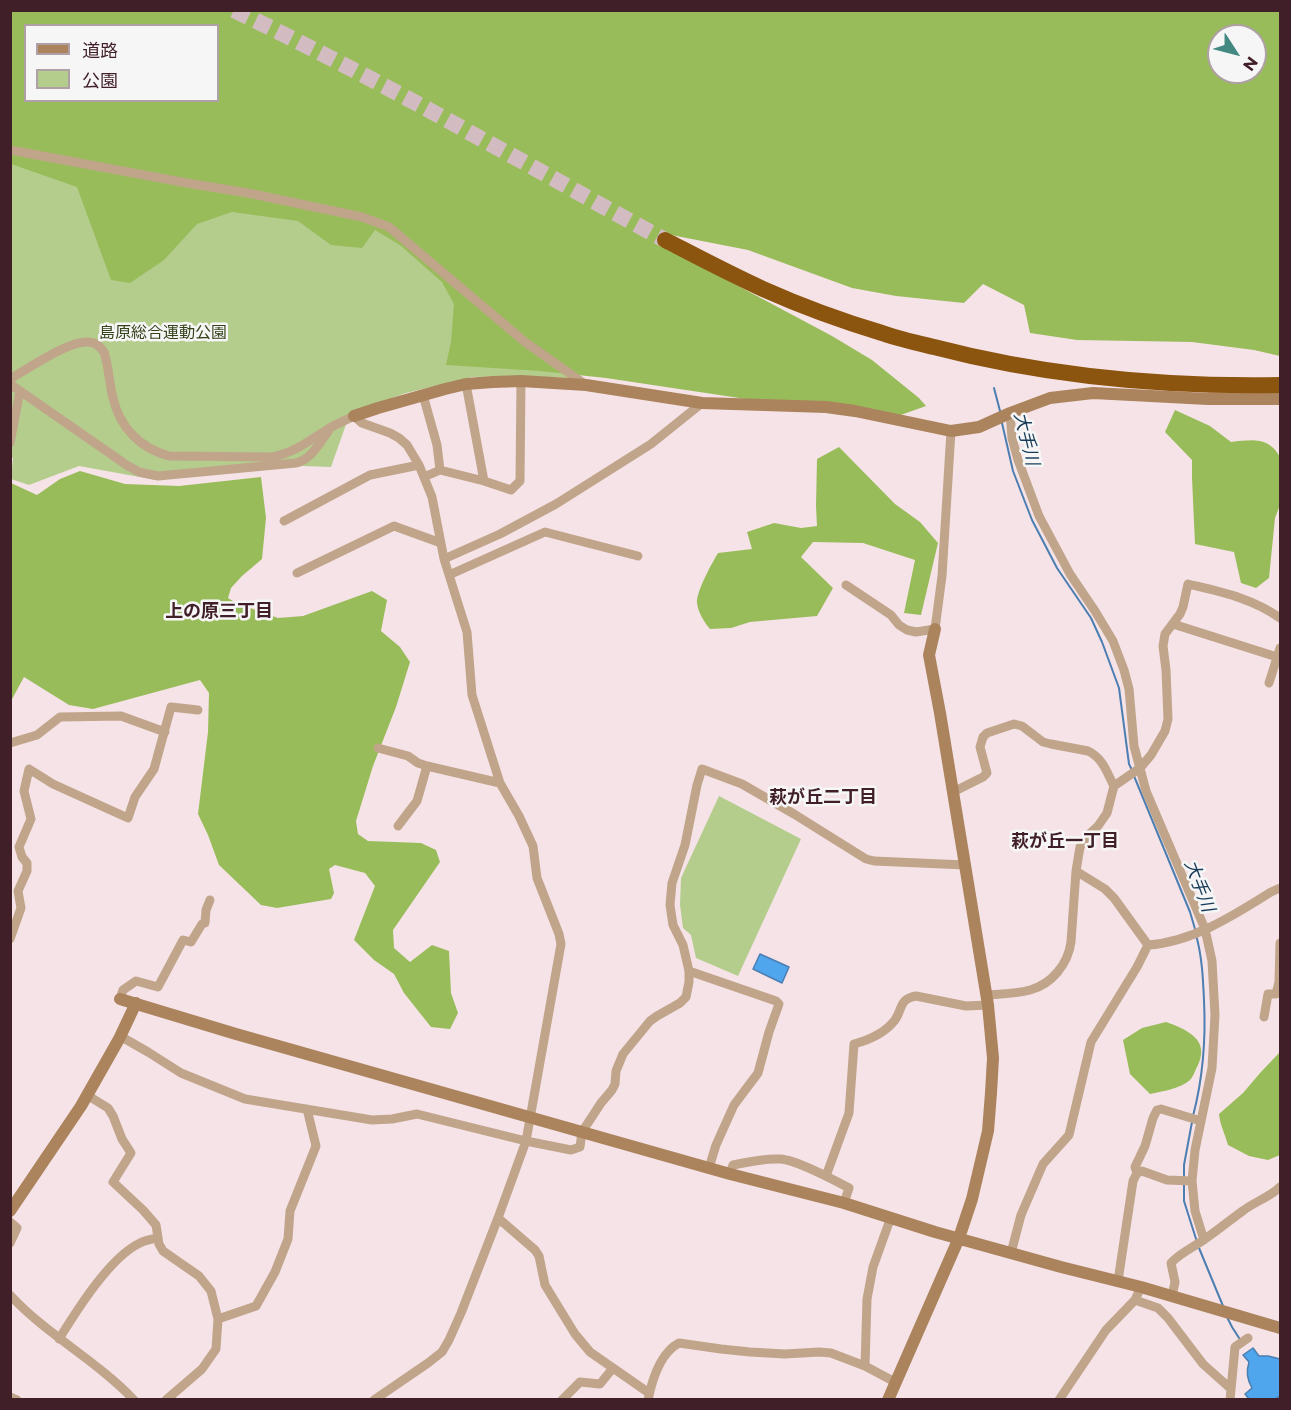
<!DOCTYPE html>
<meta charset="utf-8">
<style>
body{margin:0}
#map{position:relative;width:1291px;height:1410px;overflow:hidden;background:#f6e3e7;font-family:Montserrat,"Noto Sans JP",sans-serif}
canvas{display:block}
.frame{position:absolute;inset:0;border:12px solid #411f28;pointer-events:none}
.legend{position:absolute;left:24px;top:24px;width:195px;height:78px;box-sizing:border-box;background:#f6f6f6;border:2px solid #aea0a4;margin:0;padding:8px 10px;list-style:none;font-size:18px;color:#411f28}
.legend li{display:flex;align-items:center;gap:12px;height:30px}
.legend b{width:30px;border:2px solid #aea0a4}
.north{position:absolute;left:1207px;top:24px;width:60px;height:60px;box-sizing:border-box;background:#f6f6f6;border:2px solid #aea0a4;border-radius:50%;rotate:126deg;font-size:16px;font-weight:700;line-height:24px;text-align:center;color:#411f28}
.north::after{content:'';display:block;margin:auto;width:21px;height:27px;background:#438981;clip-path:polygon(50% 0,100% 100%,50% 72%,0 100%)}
</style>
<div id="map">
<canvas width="1291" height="1410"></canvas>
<div class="frame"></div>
<ul class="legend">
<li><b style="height:8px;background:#ab845d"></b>道路</li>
<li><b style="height:16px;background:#b4cd8d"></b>公園</li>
</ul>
<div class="north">N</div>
</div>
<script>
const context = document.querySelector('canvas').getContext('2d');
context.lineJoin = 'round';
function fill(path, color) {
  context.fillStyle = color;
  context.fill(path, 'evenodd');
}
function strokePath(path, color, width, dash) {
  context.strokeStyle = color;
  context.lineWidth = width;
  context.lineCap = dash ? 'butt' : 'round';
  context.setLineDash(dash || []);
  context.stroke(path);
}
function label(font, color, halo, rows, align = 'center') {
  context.font = font + ' Montserrat,"Noto Sans JP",sans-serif';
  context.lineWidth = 5;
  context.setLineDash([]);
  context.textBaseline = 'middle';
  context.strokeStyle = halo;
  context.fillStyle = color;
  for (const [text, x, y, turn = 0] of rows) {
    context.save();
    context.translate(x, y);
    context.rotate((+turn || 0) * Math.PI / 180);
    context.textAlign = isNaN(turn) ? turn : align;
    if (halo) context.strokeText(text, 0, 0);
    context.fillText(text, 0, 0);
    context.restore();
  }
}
const green = new Path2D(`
 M 11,154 L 385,232 L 570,378 L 519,376 L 472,377 L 406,393 L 350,413 L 331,467 L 303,466 L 156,480 L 79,466 L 29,485 L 11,479 L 13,458 L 11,457 Z
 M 719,796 L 801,839 L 738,976 L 696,958 L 691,935 L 683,928 L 680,905 L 681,878 Z`);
const forest = new Path2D(`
 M 10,11 L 1280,11 L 1280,356 L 1254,350 L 1192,342 L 1077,340 L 1030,333 L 1024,305 L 983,284 L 964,303 L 896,296 L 852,288 L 748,250 L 661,233 L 665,247 L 832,336 L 872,360 L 919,398 L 926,406 L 898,416 L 746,399 L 606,378 L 540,371 L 446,365 L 451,342 L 454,304 L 442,282 L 400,245 L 375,230 L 362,248 L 331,245 L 298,221 L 232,212 L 197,224 L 164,260 L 130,283 L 111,280 L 77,187 L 11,164 ZM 26,26 L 218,26 L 218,100 L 26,100 ZM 1219,36 L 1255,36 L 1255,72 L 1219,72 Z
 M 1175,410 L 1210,426 L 1231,442 C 1252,440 1268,436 1280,457 L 1280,505 L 1275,518 L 1269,578 L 1256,588 L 1241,583 L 1234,552 L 1195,544 L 1192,478 L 1192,460 L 1165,432 Z
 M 839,447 L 895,504 L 920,522 L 938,543 L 921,615 L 904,613 L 915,560 L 863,543 L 813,542 L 801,557 L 833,588 L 817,616 L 750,622 L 731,628 L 710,629 C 704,622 698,612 697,603 C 696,592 712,563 718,553 L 752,549 L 747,532 L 774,523 L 801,528 L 817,526 L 816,506 L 817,459 Z
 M 80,471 L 125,484 L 179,486 L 261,477 L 266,518 L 262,559 L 242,576 L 231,588 L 228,598 L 236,603 L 278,618 L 303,616 L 372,591 L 387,600 L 381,631 L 400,647 L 410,662 L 396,707 L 373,766 L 356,821 L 358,834 L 368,841 L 421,843 L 436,850 L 440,862 L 393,930 L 394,948 L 410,962 L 432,945 L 449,951 L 451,993 L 458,1013 L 450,1029 L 431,1027 L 404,993 L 394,974 L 374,960 L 354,940 L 375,886 L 365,873 L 335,865 L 329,869 L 334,893 L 331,899 L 277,908 L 261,905 L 219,865 L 208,835 L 198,814 L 208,732 L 209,693 L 200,680 L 93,709 L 69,705 L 24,677 L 11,701 L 11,483 L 37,495 L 60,479 Z
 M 1166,1022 C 1188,1030 1211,1040 1197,1067 C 1195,1071 1193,1077 1190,1080 C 1180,1089 1163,1091 1150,1094 L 1130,1074 L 1123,1040 L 1142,1028 Z
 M 1280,1052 L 1280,1155 L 1268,1160 L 1249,1156 L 1228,1145 C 1225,1134 1220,1125 1219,1114 L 1243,1093 L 1260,1073 Z`);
const water = new Path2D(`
 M 760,954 L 789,967 L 782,983 L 753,969 Z
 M 1253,1348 L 1259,1356 L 1268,1356 L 1280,1359 L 1280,1396 L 1275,1399 L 1249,1399 L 1245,1394 L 1252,1388 C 1247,1379 1246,1372 1249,1362 L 1243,1355 Z`);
const stream = new Path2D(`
 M 994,388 L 1000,411
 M 1002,423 L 1013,471 L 1032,520 L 1057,568 L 1091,618 L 1102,642 L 1119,688 L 1129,764 L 1132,770
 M 1134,776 L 1190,912 L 1195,929
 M 1193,1116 C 1203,1078 1206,1040 1204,1000 C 1203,978 1202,956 1196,935
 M 1184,1178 L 1184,1165 L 1192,1122
 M 1184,1184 L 1184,1201 L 1197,1242
 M 1199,1248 L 1223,1306
 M 1227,1317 L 1232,1327 L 1241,1341`);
const highwayTunnel = new Path2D(`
 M 234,10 C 319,51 403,95 485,141 C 546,174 605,208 665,240`);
const street = new Path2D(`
 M 10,150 L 187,183 L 248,193 L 362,217 L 389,227 L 525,342 L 586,385
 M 10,379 C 28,369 74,336 93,343 C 98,344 101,348 104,352 C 109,367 109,383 113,398 C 120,428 140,448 169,456 L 273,457 C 296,452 308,441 328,429 C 337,424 346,420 354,416 L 362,423 L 390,433 L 399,438 L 407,445 L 419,465 L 432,497 L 444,559 L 467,632 L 472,695 L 500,783 L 519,816 L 533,846 L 537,878 L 559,934 L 561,944 L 526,1141 L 498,1218 L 461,1313 L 449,1340 L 442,1352 L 428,1363 L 374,1400
 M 10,384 L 128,466 L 139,472 L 158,476 L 296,463 C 311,460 319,443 328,432
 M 466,384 L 484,481
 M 423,395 L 437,445 L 440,470
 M 1010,413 L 1012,438 L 1018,460 L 1039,516 L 1070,574 L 1095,611 L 1113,641 L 1124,670 L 1129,689 L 1134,746 L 1146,791 L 1205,929 L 1212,961 L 1215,1015 L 1212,1068 L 1195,1150 L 1192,1181 L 1195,1211 L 1204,1240
 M 10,443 L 20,391
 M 424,477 L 440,470 L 484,481 L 511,490 L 520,481 L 521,381
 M 284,521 L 370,475 L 419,465
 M 444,559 L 500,534 L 556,504 L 651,444 L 702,403
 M 297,573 L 394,526 L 441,543
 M 449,575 L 545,532 L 638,556
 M 846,585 L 891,615 L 899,625 L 907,630 L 916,632 L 935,629 L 942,576 L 951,431
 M 1173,624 L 1277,657
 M 1269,683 L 1280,648
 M 10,743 L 37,735 L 60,717 L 121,716 L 165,732
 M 378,748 L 408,756 L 418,763 L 427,766 L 500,783
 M 953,792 L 983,777 L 987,773 L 980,747 L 983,737 L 987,733 L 1014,724 L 1022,726 L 1043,742 L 1051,744 L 1088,751 C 1103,758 1107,773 1114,786
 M 398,826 L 417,801 L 427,766
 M 1076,871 L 1105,889 L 1114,898 L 1148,945 C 1193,942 1234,915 1271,892 L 1280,888
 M 10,939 L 21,908 L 18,891 L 27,871 L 27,863 L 22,857 L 19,847 L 31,819 L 24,791 L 29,769 L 53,784 L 128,818 L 135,797 L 154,769 L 171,707 L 198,710
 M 689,971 L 776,1001 L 779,1004 L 769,1032 L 758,1073 L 734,1105 L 716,1145 L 709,1168
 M 986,995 C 1000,994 1016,994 1030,990 C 1052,984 1068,964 1071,942 L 1076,871 L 1080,847 L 1087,836 L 1098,826 L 1107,813 L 1114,786 L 1140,768 L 1151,755 L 1165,731 L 1168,719 L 1166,670 L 1163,646 L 1165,634 L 1180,614 L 1183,607 L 1188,584 C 1221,592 1252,598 1280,618
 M 120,999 L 123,990 L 136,981 L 158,987 L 183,940 L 191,942 L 202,924 L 205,923 L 206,910 L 210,900
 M 1264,1017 L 1268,994 L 1276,994 L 1279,982 L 1280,943
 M 120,1036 L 148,1052 L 181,1073 L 245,1099 L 372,1120 L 392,1119 L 417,1114 L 526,1141 L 571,1150 L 580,1147 L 582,1132 L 601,1103 L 612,1090 L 615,1084 L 616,1071 L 623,1054 L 650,1021 L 657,1016 L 680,1003 L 686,997 L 689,982 L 689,971 L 683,945 L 673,925 L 670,905 L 672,883 L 685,845 L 697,785 L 702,769 L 742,784 L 794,814 L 866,859 L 874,861 L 965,865
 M 87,1095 L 108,1108 L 113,1116 L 122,1139 L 131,1153 L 113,1182 L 143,1210 L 156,1225 L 159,1244 L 163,1251 L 199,1276 L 211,1291 L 218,1319 L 216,1349 L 202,1369 L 166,1400
 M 1137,1173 L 1135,1167 L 1145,1146 L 1153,1118 L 1157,1110 L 1161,1109 L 1201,1121
 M 730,1174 L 733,1165 C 748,1162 764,1158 780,1159 C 797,1160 832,1179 849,1188 L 844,1203
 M 826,1176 L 849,1113 L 854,1044 C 869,1040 885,1033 895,1020 C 903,1008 899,999 916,996 L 966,1006 L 988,1005
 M 498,1218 L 535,1250 L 539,1256 L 545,1285 L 575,1334 L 590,1352 L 649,1393
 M 10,1222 L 17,1228 L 10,1243
 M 1011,1253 L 1021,1215 L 1043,1164 L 1069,1135 L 1091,1042 L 1137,967 L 1148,945
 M 1118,1281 L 1133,1181 L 1137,1173 L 1142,1171 L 1167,1180 L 1192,1181
 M 10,1295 C 47,1335 96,1360 134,1400
 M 1172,1296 L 1175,1282 L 1171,1263 C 1180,1253 1192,1248 1202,1241 C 1217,1231 1230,1220 1244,1210 C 1256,1201 1270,1197 1280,1187
 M 1135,1300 L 1158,1308 L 1168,1318 L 1203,1364 L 1231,1389
 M 218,1319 L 256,1306 L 275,1272 L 288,1239 L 290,1211 L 316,1146 L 307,1109
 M 59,1339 C 77,1310 110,1257 140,1243 C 146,1240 153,1239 158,1238
 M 865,1366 L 867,1299 L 873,1267 L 891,1217
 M 10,1397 L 17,1400
 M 562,1400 L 580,1382 L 600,1384 L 613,1368
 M 648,1400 C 652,1380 660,1353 679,1343 L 721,1349 L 750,1352 L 785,1354 L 819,1352 L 831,1353 L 865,1366 L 895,1382
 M 1059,1400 L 1106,1330 L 1135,1300 L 1141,1287
 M 1230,1400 L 1235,1347 L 1248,1338`);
const secondary = new Path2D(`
 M 354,416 L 378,408 L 445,389 L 466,384 L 493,382 L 521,381 L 586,385 L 702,403 L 826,407 L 855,411 L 951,431 L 979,427 L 1010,413 L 1050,398 L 1093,393 L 1208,399 L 1280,399
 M 120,999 L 236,1034 L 730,1174 L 844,1203 L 935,1232 L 1061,1267 L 1141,1287 L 1280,1328
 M 10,1211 L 81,1106 L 119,1039 L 136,1003
 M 888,1400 L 959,1238 L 972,1199 L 988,1131 L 991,1093 L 993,1058 L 988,1005 L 940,713 L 929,655 L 935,629`);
const highway = new Path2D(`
 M 665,240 C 698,257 730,274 763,289 C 801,306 842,321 882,333 C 899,339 917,343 934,347 C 1049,377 1163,387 1280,385`);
const parkNames = [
 ["島原総合運動公園",163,333]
];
const waterNames = [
 ["大手川",1026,439,76],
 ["大手川",1199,886,69]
];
const neighbourhoodNames = [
 ["上の原三丁目",219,612],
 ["萩が丘二丁目",823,798],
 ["萩が丘一丁目",1065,842]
];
fill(green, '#b4cd8d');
fill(forest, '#99bc5a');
fill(water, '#50a6ec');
strokePath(water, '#4c7eb1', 1.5);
strokePath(stream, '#4c7eb1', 2);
strokePath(highwayTunnel, '#d2bcc1', 16, [16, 8]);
strokePath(street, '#c0a58b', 9);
strokePath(secondary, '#ab845d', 12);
strokePath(highway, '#8c550f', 16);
label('16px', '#35431b', '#f6f6f6', parkNames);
label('italic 18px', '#183b58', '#f6f6f6', waterNames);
label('bold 18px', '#411f28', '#f6f6f6', neighbourhoodNames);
</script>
